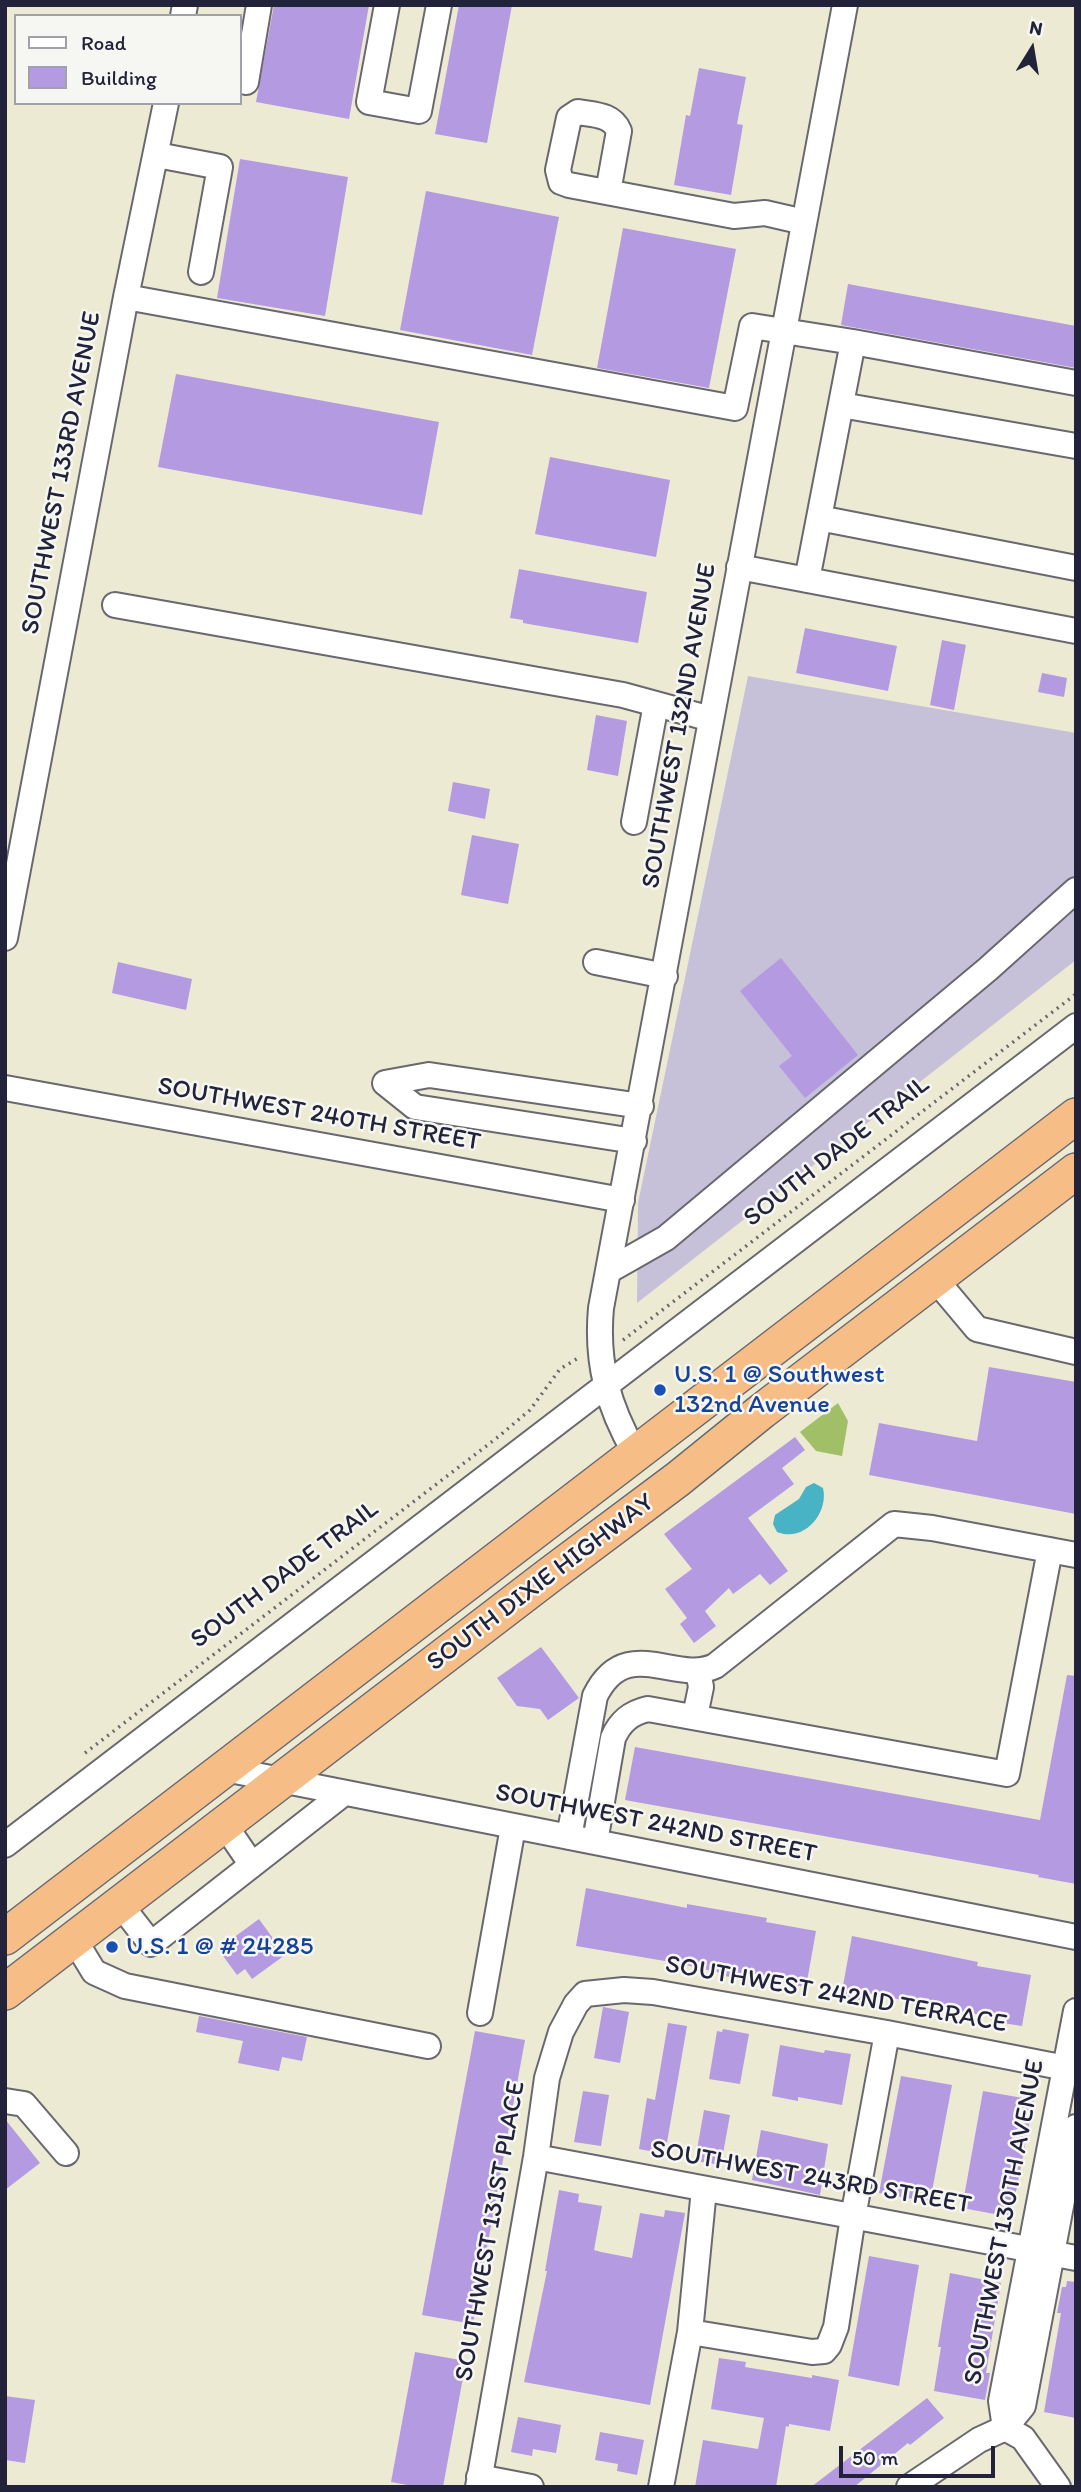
<!DOCTYPE html>
<style>
body{margin:0}
#map{position:relative;width:1081px;height:2492px;overflow:hidden;background:#edead4;font-family:Itim,sans-serif}
canvas{display:block}
.frame{position:absolute;inset:0;border:7px solid #22223b;pointer-events:none}
.legend{position:absolute;left:14px;top:14px;width:228px;height:91px;box-sizing:border-box;background:#f6f6f2;border:2px solid #a1a1a9;margin:0;padding:9px 12px;list-style:none;font-size:21px;color:#22223b}
.legend li{display:flex;align-items:center;gap:14px;height:35px}
.legend b{width:35px;border:2px solid #a1a1a9}
.north{position:absolute;left:997px;top:14px;width:70px;height:70px;-webkit-text-stroke:5px #f6f6f2;paint-order:stroke;rotate:11deg;font-size:19px;font-weight:700;line-height:28px;text-align:center;color:#22223b}
.north::after{content:'';display:block;margin:auto;width:24px;height:32px;background:#22223b;clip-path:polygon(50% 0,100% 100%,50% 72%,0 100%)}
.scale{position:absolute;left:839px;top:2446px;width:156px;height:32px;box-sizing:border-box;border:4px solid #22223b;border-top:0;padding-left:9px;font-size:21px;line-height:24px;white-space:nowrap;color:#22223b;-webkit-text-stroke:5px #f6f6f2;paint-order:stroke}
</style>
<div id="map">
<canvas width="1081" height="2492"></canvas>
<div class="frame"></div>
<ul class="legend">
<li><b style="height:9px;background:#fff"></b>Road</li>
<li><b style="height:19px;background:#b49ae0"></b>Building</li>
</ul>
<div class="north">N</div>
<div class="scale">50 m</div>
</div>
<script>
const context = document.querySelector('canvas').getContext('2d');
context.lineJoin = 'round';
function fill(path, color) {
  context.fillStyle = color;
  context.fill(path, 'evenodd');
}
function strokePath(path, color, width, dash) {
  context.strokeStyle = color;
  context.lineWidth = width;
  context.lineCap = dash ? 'butt' : 'round';
  context.setLineDash(dash || []);
  context.stroke(path);
}
function label(font, color, halo, rows, align = 'center') {
  context.font = font + ' Itim,sans-serif';
  context.lineWidth = 5;
  context.setLineDash([]);
  context.textBaseline = 'middle';
  context.strokeStyle = halo;
  context.fillStyle = color;
  for (const [text, x, y, turn = 0] of rows) {
    context.save();
    context.translate(x, y);
    context.rotate((+turn || 0) * Math.PI / 180);
    context.textAlign = isNaN(turn) ? turn : align;
    if (halo) context.strokeText(text, 0, 0);
    context.fillText(text, 0, 0);
    context.restore();
  }
}
const industrial = new Path2D(`
 M 748,676 L 1076,733 L 1076,960 L 637,1303 L 638,1203 Z`);
const green = new Path2D(`
 M 838,1403 L 848,1421 L 842,1456 L 816,1451 L 800,1432 Z`);
const water = new Path2D(`
 M 814,1483 L 823,1488 C 829,1513 804,1543 777,1532 L 773,1524 L 775,1515 L 799,1499 L 806,1487 Z`);
const building = new Path2D(`
 M 274,5 L 369,5 L 349,119 L 256,102 Z
 M 459,5 L 512,5 L 487,143 L 435,134 Z
 M 699,68 L 746,77 L 737,124 L 743,125 L 731,195 L 674,185 L 686,115 L 690,116 Z
 M 240,159 L 348,177 L 325,316 L 217,298 Z
 M 426,191 L 559,217 L 532,355 L 400,330 Z
 M 623,228 L 736,249 L 709,388 L 597,368 Z
 M 848,284 L 1076,326 L 1076,368 L 841,325 Z
 M 176,374 L 439,422 L 422,515 L 158,467 Z
 M 550,457 L 670,480 L 656,557 L 535,534 Z
 M 519,569 L 647,592 L 638,643 L 523,623 L 523,620 L 510,618 Z
 M 805,628 L 897,646 L 888,691 L 796,673 Z
 M 942,640 L 966,645 L 954,710 L 930,705 Z
 M 1042,673 L 1067,678 L 1064,697 L 1038,692 Z
 M 596,715 L 627,721 L 618,776 L 587,770 Z
 M 453,782 L 490,789 L 485,819 L 448,811 Z
 M 472,835 L 519,844 L 508,904 L 461,895 Z
 M 781,958 L 858,1055 L 805,1098 L 779,1066 L 792,1056 L 740,991 Z
 M 118,962 L 192,979 L 186,1010 L 112,993 Z
 M 989,1367 L 1076,1382 L 1076,1514 L 869,1475 L 879,1423 L 977,1441 Z
 M 795,1437 L 805,1450 L 782,1468 L 794,1484 L 748,1518 L 788,1571 L 770,1585 L 760,1574 L 733,1594 L 729,1588 L 705,1611 L 716,1626 L 694,1643 L 680,1624 L 687,1618 L 665,1589 L 692,1569 L 664,1534 Z
 M 541,1647 L 579,1698 L 548,1720 L 540,1709 L 517,1706 L 497,1678 Z
 M 1067,1675 L 1076,1676 L 1076,1884 L 1038,1877 L 1039,1875 L 625,1800 L 635,1747 L 1040,1820 Z
 M 586,1888 L 687,1908 L 687,1904 L 767,1918 L 766,1922 L 816,1931 L 806,1987 L 756,1978 L 756,1981 L 724,1976 L 725,1974 L 677,1963 L 576,1946 Z
 M 259,1919 L 285,1955 L 252,1979 L 245,1969 L 237,1975 L 218,1949 Z
 M 852,1936 L 978,1962 L 977,1966 L 1031,1975 L 1022,2026 L 996,2022 L 996,2018 L 871,1994 L 870,2002 L 841,1997 Z
 M 603,2007 L 629,2012 L 620,2063 L 594,2058 Z
 M 199,2016 L 307,2037 L 302,2061 L 282,2057 L 279,2071 L 238,2063 L 243,2041 L 196,2032 Z
 M 668,2023 L 687,2026 L 665,2154 L 639,2149 L 647,2098 L 655,2100 Z
 M 723,2029 L 749,2034 L 740,2084 L 709,2079 L 717,2031 L 722,2032 Z
 M 475,2031 L 525,2040 L 473,2324 L 422,2315 Z
 M 780,2045 L 824,2053 L 825,2050 L 851,2054 L 842,2105 L 798,2097 L 798,2101 L 772,2096 Z
 M 901,2076 L 952,2085 L 930,2202 L 879,2193 Z
 M 583,2091 L 609,2095 L 601,2146 L 574,2142 Z
 M 983,2091 L 1034,2100 L 1011,2217 L 962,2208 Z
 M 704,2110 L 730,2115 L 721,2165 L 695,2161 Z
 M 5,2119 L 40,2163 L 5,2190 Z
 M 761,2130 L 828,2144 L 820,2195 L 752,2180 Z
 M 559,2190 L 579,2194 L 578,2202 L 602,2206 L 594,2250 L 601,2252 L 632,2258 L 640,2213 L 664,2217 L 665,2210 L 685,2213 L 650,2405 L 524,2382 L 547,2271 L 545,2271 Z
 M 869,2256 L 919,2265 L 899,2386 L 848,2376 Z
 M 950,2273 L 1001,2283 L 986,2373 L 990,2373 L 985,2400 L 934,2391 L 941,2347 L 938,2347 Z
 M 1067,2281 L 1076,2282 L 1076,2418 L 1044,2412 L 1061,2313 L 1057,2313 L 1062,2287 L 1066,2287 Z
 M 415,2352 L 466,2361 L 443,2487 L 418,2487 L 391,2482 Z
 M 719,2358 L 746,2362 L 745,2367 L 812,2378 L 812,2375 L 839,2380 L 830,2431 L 789,2424 L 789,2427 L 786,2426 L 776,2487 L 695,2487 L 703,2440 L 758,2449 L 764,2418 L 711,2409 Z
 M 5,2396 L 35,2400 L 25,2463 L 5,2460 Z
 M 927,2398 L 944,2418 L 910,2445 L 908,2443 L 854,2487 L 811,2487 Z
 M 518,2417 L 561,2425 L 556,2453 L 533,2449 L 532,2456 L 511,2452 Z
 M 600,2432 L 644,2440 L 637,2475 L 617,2471 L 618,2464 L 595,2460 Z`);
const path = new Path2D(`
 M 623,1340 L 1076,994
 M 85,1753 L 498,1437 L 530,1410 L 560,1369 L 580,1357`);
const minor = new Path2D(`
 M 387,5 L 369,102 L 419,111 L 439,5
 M 183,16 L 185,5
 M 246,82 L 259,5
 M 157,155 L 220,167 L 201,272
 M 608,192 L 619,131 C 612,114 594,115 578,112 L 569,118 L 558,170 L 561,182 L 569,185 L 734,216 L 765,213 L 804,222
 M 126,297 L 735,408 L 752,326 L 853,342
 M 841,405 L 1076,446
 M 819,518 L 1076,568
 M 739,567 L 1076,631
 M 807,580 L 853,342 L 1076,383
 M 115,605 L 623,695 L 711,719
 M 634,822 L 656,704
 M 5,938 L 126,297 L 166,103
 M 596,962 L 665,976
 M 5,1088 L 622,1200
 M 634,1141 L 415,1107 L 385,1083 L 429,1075 L 641,1106
 M 608,1271 L 666,1238 L 988,969 L 1076,890
 M 935,1279 L 977,1329 L 1076,1352
 M 635,1453 C 608,1406 596,1363 601,1308 L 845,5
 M 695,1716 L 701,1687 L 698,1671
 M 225,1769 L 1076,1937
 M 224,1824 L 252,1865
 M 569,1837 L 595,1696 C 626,1633 675,1685 715,1666 L 894,1524 L 932,1528 L 1076,1555
 M 595,1842 L 613,1738 C 620,1722 630,1713 648,1709 L 1007,1774 L 1050,1550
 M 5,1845 L 1076,1026
 M 120,1904 L 151,1944 L 344,1793
 M 74,1939 L 94,1972 L 125,1986 L 428,2046
 M 480,2013 L 513,1827
 M 5,2101 L 24,2104 L 66,2153
 M 536,2157 L 1076,2258
 M 690,2332 L 812,2352 L 824,2351 L 829,2345 L 836,2327 L 853,2217 L 887,2033
 M 1005,2428 L 1001,2401 L 1076,2011
 M 1005,2428 L 1023,2438 L 1058,2487
 M 479,2477 L 531,2487
 M 478,2487 L 536,2157 L 547,2078 L 561,2032 L 576,2004 L 585,1994 L 624,1990 L 653,1992 L 887,2033 L 1076,2070
 M 661,2487 L 690,2332 L 704,2189
 M 909,2487 L 979,2440 L 1005,2428 L 1023,2406 L 1076,2127`);
const highway = new Path2D(`
 M 5,1937 L 1076,1116
 M 5,1992 L 551,1574 L 678,1479 L 762,1411 L 1076,1171`);
const markers = [
 [660,1390,7,"#1a4fb4"],
 [112,1947,7,"#1a4fb4"]
];
const streetNames = [
 ["SOUTHWEST 133RD AVENUE",62,473,-79],
 ["SOUTHWEST 132ND AVENUE",680,726,-80],
 ["SOUTHWEST 240TH STREET",319,1115,10],
 ["SOUTH DADE TRAIL",837,1152,-38],
 ["SOUTH DADE TRAIL",285,1575,-37],
 ["SOUTH DIXIE HIGHWAY",541,1583,-37],
 ["SOUTHWEST 242ND STREET",656,1824,11],
 ["SOUTHWEST 242ND TERRACE",836,1995,10],
 ["SOUTHWEST 243RD STREET",811,2178,10],
 ["SOUTHWEST 130TH AVENUE",1005,2222,-79],
 ["SOUTHWEST 131ST PLACE",491,2231,-80]
];
const transitNames = [
 ["U.S. 1 @ Southwest",674,1375],
 ["132nd Avenue",674,1405],
 ["U.S. 1 @ # 24285",126,1947]
];
fill(industrial, '#c7c0d9');
fill(green, '#a1bf67');
fill(water, '#47b3c4');
fill(building, '#b49ae0');
strokePath(minor, '#696871', 28);
strokePath(highway, '#696871', 38);
strokePath(path, '#696871', 3.5, [2, 5]);
strokePath(minor, '#fff', 24);
strokePath(highway, '#f6be86', 35);
for (const [x, y, r, color] of markers) {
  const dot = new Path2D();
  dot.arc(x, y, r, 0, 2 * Math.PI);
  context.fillStyle = color;
  context.fill(dot);
  strokePath(dot, '#f6f6f2', 2.5);
}
label('26px', '#22223b', '#f6f6f2', streetNames);
label('26px', '#164399', '#f6f6f2', transitNames, 'left');
</script>
